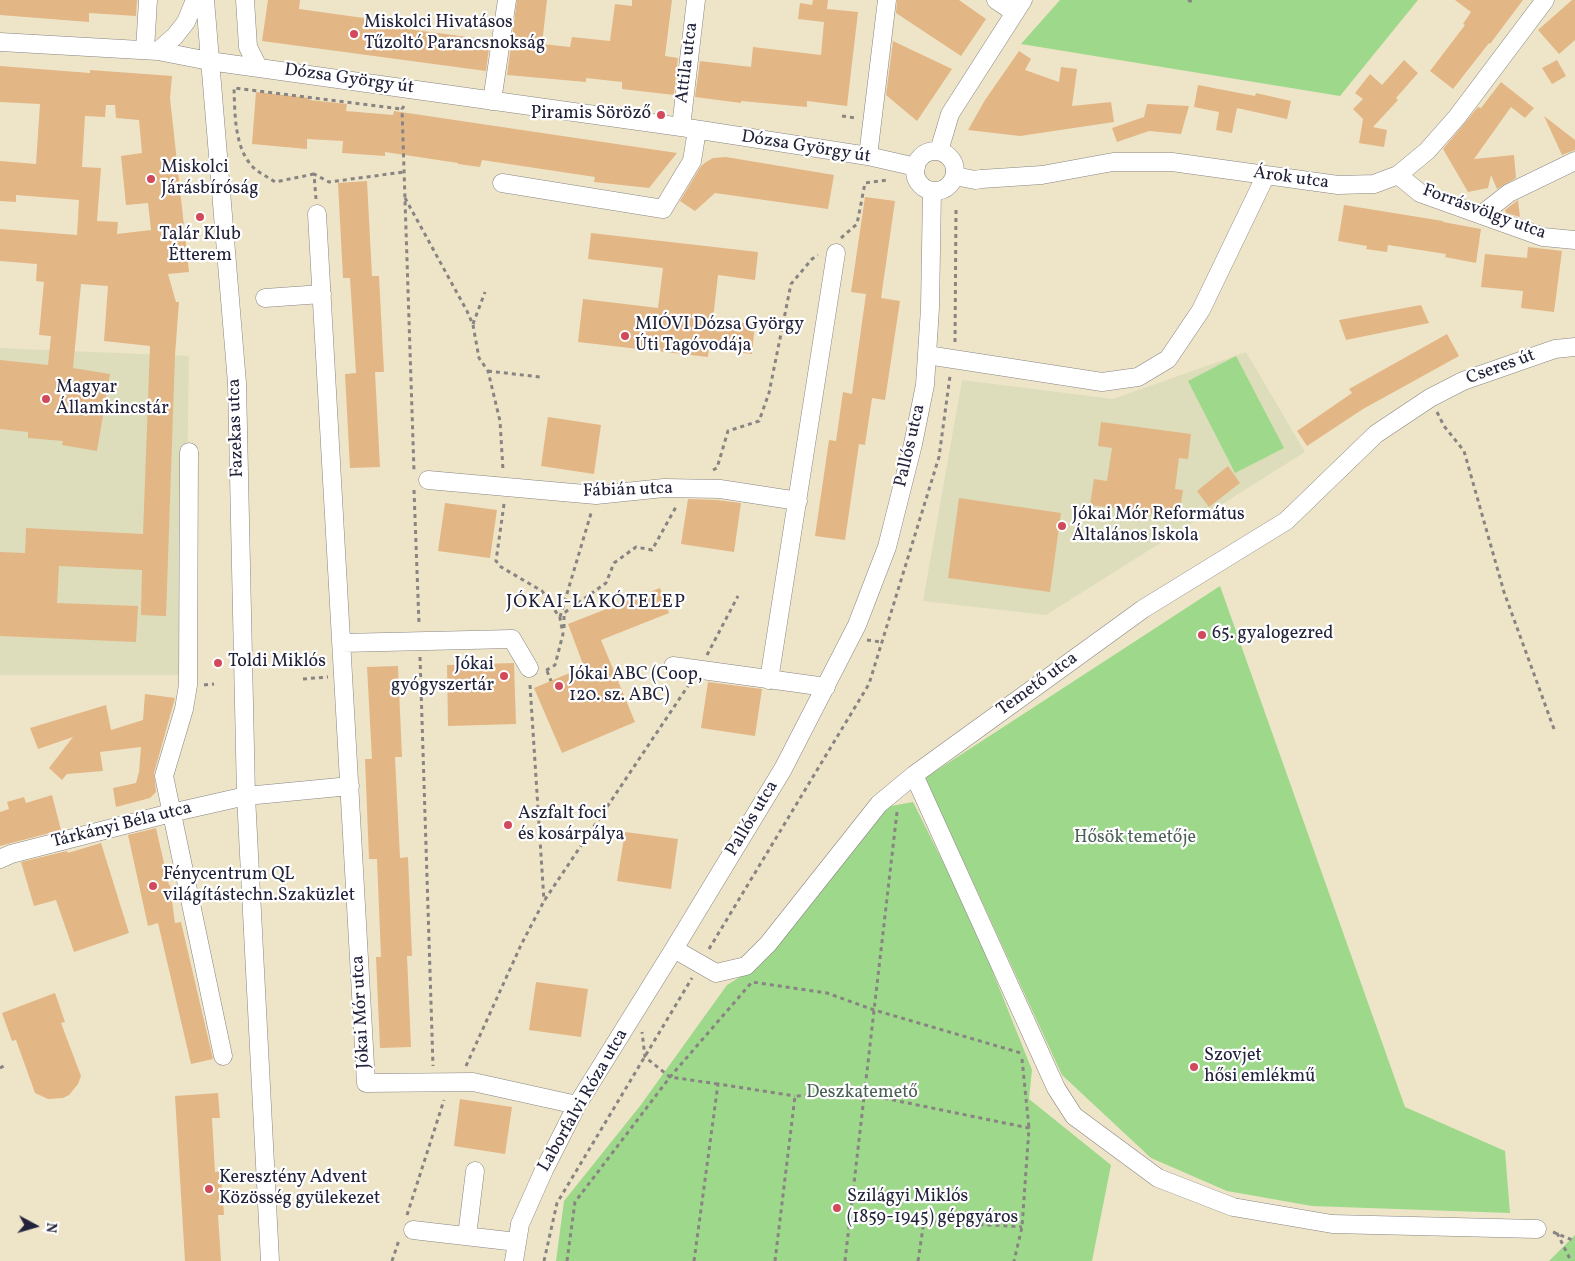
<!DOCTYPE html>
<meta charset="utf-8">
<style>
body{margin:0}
#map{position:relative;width:1575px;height:1261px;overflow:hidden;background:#eee5c8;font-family:Vollkorn,serif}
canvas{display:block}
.north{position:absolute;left:10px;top:1201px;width:50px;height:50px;-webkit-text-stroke:4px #fff;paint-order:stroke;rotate:96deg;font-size:14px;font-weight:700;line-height:20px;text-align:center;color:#22223b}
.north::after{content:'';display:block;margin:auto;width:18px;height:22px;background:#22223b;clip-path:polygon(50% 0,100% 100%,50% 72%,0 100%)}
</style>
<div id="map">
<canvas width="1575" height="1261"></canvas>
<div class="north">N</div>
</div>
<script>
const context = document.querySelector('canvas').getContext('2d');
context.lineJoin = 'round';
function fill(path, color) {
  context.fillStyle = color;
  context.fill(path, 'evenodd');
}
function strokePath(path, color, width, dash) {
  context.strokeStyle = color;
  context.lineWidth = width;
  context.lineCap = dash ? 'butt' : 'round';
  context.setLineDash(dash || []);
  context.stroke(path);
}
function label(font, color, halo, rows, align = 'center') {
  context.font = font + ' Vollkorn,serif';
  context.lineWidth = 4.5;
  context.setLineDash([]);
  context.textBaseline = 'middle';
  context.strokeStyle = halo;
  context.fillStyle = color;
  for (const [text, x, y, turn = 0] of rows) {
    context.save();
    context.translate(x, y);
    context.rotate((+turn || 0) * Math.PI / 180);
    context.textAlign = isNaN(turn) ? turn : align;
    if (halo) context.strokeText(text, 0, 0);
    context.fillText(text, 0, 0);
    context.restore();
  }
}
const built = new Path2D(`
 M 0,348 L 189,356 L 184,675 L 0,675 Z
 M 1246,352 L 1305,452 L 1046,615 L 923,601 L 962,380 L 1113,399 Z`);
const green = new Path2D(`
 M 1060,0 L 1418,0 L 1340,96 L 1021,44 Z
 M 1236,356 L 1284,448 L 1235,473 L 1188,381 Z
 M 1220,586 L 1405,1107 L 1505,1151 L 1510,1213 L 1312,1206 L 1227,1191 L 1151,1158 L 1062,1075 L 925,778 Z
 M 913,802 L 972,920 L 1032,1070 L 1029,1099 L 1111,1165 L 1092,1261 L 556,1261 L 564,1201 L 640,1106 L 727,985 L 751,970 L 886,807 Z
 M 1575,1235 L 1575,1261 L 1549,1261 Z`);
const building = new Path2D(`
 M 0,0 L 137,0 L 136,16 L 89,13 L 89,22 L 0,15 Z
 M 268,0 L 300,0 L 299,9 L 407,24 L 407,29 L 490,40 L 486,71 L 262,41 Z
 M 517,0 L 547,0 L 542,44 L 570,47 L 572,37 L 610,41 L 615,4 L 632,6 L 632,0 L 672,0 L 665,56 L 678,58 L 674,95 L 622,89 L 622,82 L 586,78 L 586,82 L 507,75 Z
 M 813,0 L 828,0 L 827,9 L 858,12 L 847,106 L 807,101 L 807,107 L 741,101 L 741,103 L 695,97 L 700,61 L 751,67 L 753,47 L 821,55 L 824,22 L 798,19 L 800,3 L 812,5 Z
 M 897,0 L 959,0 L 986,19 L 961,56 L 896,13 Z
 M 1455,0 L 1523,0 L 1490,44 L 1489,43 L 1453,89 L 1430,71 L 1465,25 L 1463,24 L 1471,12 Z
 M 1572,0 L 1575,0 L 1575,40 L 1559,54 L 1538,30 Z
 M 893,41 L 952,69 L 917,121 L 886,95 Z
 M 1019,51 L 1031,59 L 1025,70 L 1059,82 L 1061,67 L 1077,69 L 1072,106 L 1111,102 L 1114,122 L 1020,136 L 968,130 L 985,100 Z
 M 1404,60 L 1418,73 L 1396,98 L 1398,100 L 1373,127 L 1387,130 L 1384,147 L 1359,143 L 1363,119 L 1353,109 L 1363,99 L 1355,93 L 1370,74 L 1382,85 Z
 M 1557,60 L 1566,76 L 1552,84 L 1542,68 Z
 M 0,66 L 90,73 L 90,70 L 172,76 L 170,98 L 189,272 L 168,274 L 176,302 L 179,302 L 175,355 L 166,616 L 141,615 L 142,570 L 59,566 L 57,603 L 138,606 L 136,642 L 0,636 L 0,552 L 25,553 L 26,528 L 143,534 L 150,346 L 104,341 L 108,286 L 81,284 L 73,368 L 110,374 L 97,451 L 62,445 L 63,441 L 28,438 L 28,432 L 0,429 L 0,360 L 48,365 L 51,336 L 39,335 L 44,282 L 36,281 L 37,264 L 0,261 L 0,229 L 77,235 L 79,200 L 16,195 L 16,202 L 0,201 L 0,161 L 36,164 L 40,104 L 0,102 ZM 106,105 L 115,105 L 116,118 L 139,120 L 142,153 L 121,156 L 126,205 L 148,203 L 151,230 L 117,234 L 118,222 L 97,221 L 101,168 L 82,167 L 85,116 L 105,117 Z
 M 1501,82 L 1534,108 L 1525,118 L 1511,107 L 1474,159 L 1514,155 L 1516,178 L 1497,189 L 1491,175 L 1488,188 L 1468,192 L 1443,149 L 1478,107 L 1481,108 Z
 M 1198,85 L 1255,96 L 1256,93 L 1291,101 L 1287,119 L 1237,108 L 1232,133 L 1216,130 L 1219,112 L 1194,107 Z
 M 256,92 L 310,98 L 309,100 L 347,104 L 346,111 L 393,115 L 394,111 L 677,153 L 649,188 L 594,182 L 595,177 L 482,160 L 480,167 L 458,164 L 458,163 L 385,152 L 385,156 L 342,153 L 343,141 L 307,139 L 307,149 L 252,144 Z
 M 1147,104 L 1189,106 L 1181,134 L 1149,131 L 1117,142 L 1112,128 L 1144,117 Z
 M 1544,116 L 1575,140 L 1575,150 L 1562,155 Z
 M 726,157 L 834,175 L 828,209 L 715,193 L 695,211 L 680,201 L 701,166 L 706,162 L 713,158 Z
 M 367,181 L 372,276 L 379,276 L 384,372 L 375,372 L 380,467 L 350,468 L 345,374 L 356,373 L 350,278 L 343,278 L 338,183 Z
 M 865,197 L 895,201 L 881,298 L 900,301 L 885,400 L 872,398 L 865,445 L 859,444 L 845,540 L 815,536 L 829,440 L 836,441 L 843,392 L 852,394 L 866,294 L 851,292 Z
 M 1518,200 L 1520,217 L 1506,213 L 1505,210 Z
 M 1344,205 L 1443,221 L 1443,222 L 1481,229 L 1476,263 L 1445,257 L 1446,254 L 1388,245 L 1387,252 L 1366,249 L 1367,246 L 1338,241 Z
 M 591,233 L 758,252 L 755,280 L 718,275 L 713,319 L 755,324 L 752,354 L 709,349 L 708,357 L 578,342 L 583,299 L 658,308 L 663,268 L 588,259 Z
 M 1528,247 L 1562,251 L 1554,312 L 1521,308 L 1523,291 L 1481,287 L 1485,254 L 1527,258 Z
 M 1421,305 L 1429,323 L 1346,340 L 1339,320 Z
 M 1447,334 L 1459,356 L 1363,409 L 1307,446 L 1297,431 L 1352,393 L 1349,389 Z
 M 548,417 L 601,425 L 594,474 L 541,466 Z
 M 1101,422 L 1191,434 L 1188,459 L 1179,458 L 1175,489 L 1183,490 L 1179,517 L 1090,505 L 1094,479 L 1107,481 L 1112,448 L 1098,446 Z
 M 1228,466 L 1240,483 L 1209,507 L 1197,491 Z
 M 959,498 L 1061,513 L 1050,592 L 948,578 Z
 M 688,499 L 717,500 L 741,503 L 734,552 L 681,544 Z
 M 445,503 L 497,510 L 490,558 L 438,551 Z
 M 660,588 L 669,613 L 601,640 L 635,722 L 562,753 L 534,688 L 584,667 L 568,624 Z
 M 514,663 L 516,724 L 448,726 L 447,665 Z
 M 398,666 L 402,757 L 395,757 L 400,858 L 408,857 L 412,956 L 407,956 L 411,1047 L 380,1048 L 376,957 L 381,957 L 377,859 L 369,859 L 365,759 L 372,759 L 367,667 Z
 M 708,682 L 762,689 L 755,736 L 701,728 Z
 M 145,694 L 175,698 L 154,773 L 156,792 L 150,798 L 116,807 L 113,788 L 136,783 L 139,772 L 141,747 L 100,752 L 103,771 L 67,774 L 62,780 L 49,768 L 73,737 L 38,749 L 30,728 L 106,705 L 111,730 L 143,720 Z
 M 52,795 L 61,830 L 0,846 L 0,812 L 9,809 L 7,802 L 24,797 L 26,803 Z
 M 156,828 L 169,885 L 170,885 L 175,923 L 181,922 L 213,1059 L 191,1064 L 158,923 L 148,926 L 128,835 Z
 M 625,832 L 678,839 L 671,889 L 617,881 Z
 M 101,843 L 129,933 L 74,952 L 56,900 L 34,906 L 21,862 L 67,851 L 68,853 Z
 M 536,982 L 588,989 L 581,1037 L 529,1030 Z
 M 55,993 L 65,1022 L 61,1023 L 81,1076 L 78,1084 L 69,1095 L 63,1098 L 48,1099 L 35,1093 L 16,1040 L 12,1041 L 2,1013 Z
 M 218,1093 L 220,1118 L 212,1118 L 215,1172 L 221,1171 L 224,1215 L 218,1215 L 221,1261 L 185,1261 L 175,1096 Z
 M 460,1099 L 512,1107 L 505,1154 L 454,1146 Z`);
const path = new Path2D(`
 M 1188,0 L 1195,3
 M 404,106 L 402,109 L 414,471
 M 842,116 L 856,118
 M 314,174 L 275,182 C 268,177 261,174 255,169 C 234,150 235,114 234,88 L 402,109
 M 405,198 L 467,311 L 473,325 L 479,358 L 488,371 L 500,421 L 503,470
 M 316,199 L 314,174 L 329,182 L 404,172
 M 841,238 L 857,224 L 865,183 L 888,180
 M 473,324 L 485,292
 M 955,342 L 956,209
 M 488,371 L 540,377
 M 1437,412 L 1444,426 L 1464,451 L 1504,592 L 1554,729
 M 713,470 L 717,468 L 728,431 L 759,421 L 769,393 L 791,284 L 812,259 L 818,255
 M 414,490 L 419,624
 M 504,504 L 496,561 L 501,567 L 542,591 L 560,618 L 563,634 L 555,665 L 545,671
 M 560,617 L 592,510
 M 564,628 L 564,613 L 606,583 L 614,563 L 636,547 L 652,550 L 677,505
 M 867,640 L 881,642
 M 707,655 L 738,596
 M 420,657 L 433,1066
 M 547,671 L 551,681
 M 303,679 L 328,677
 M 204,685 L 214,684
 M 530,685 L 544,901
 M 709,949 L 869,684 L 939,457 L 950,376
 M 1022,1059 L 1029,1128
 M 466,1066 L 521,945 L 544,901 L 688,686
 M 0,1068 L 4,1066
 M 718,1084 L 670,1077 L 752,982 L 827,993 L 874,1010 L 1021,1053
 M 407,1215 L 444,1100
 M 1553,1232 L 1575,1241
 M 1557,1233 L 1571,1261
 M 392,1261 L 399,1240
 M 544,1261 L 557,1203 L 692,978
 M 567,1261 L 575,1202 L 670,1077 L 645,1057 L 642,1032
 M 694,1261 L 718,1084 L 795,1096
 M 775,1261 L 795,1096 L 864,1094 L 1029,1128 L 1022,1227 L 1014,1261
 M 845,1261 L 897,812
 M 918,1261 L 924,1221 L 1022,1227`);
const minor = new Path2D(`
 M 205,0 L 237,383 L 246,796 L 270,1261
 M 245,0 L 248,47 L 258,67
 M 996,0 L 1014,12
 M 0,42 L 158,51 L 209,61 L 681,127 L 868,156 L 916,167
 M 145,50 L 148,0
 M 158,51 L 175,36 L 186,22 L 195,0
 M 492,101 L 507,0
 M 681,127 L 696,0
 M 939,151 L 950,114 L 1023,0
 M915 171a20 20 0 1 1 40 0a20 20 0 1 1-40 0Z
 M 868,156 L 887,0
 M 1398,175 L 1420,193 L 1543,237 L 1575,240
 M 955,176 L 975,180 L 981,179 L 1042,175 L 1113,162 L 1172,162 L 1338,185 L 1374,184 L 1398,175 L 1427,151 L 1457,117 L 1545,0
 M 502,183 L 663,209 L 692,161 L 697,130
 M 317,214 L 366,1083 L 473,1082 L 577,1105
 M 1481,215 L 1509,193 L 1575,161
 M 265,298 L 322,294
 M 927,355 L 1102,382 L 1138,377 L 1168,359 L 1201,310 L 1266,175
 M 189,452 L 188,685 L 184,709 L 164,776 L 223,1056
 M 428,480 L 596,495 L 664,488 L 720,489 L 798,501
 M 342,643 L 512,639 L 529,668
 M 673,666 L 826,687
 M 769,680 L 836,253
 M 914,775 L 1056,1088 L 1074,1116 L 1158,1178 L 1233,1207 L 1332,1224 L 1537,1229
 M 0,859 L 11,854 L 171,813 L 246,796 L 350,786
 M 674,949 L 716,973 L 746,966 L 768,944 L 879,804 L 914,775 L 1143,609 L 1286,521 L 1376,434 L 1430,398 L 1463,381 L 1555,349 L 1575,347
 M 413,1230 L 517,1242
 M 467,1236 L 475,1171
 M 514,1261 L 520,1224 L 544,1170 L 577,1105 L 674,949 L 783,769 L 857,625 L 887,547 L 913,444 L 925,385 L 930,308 L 932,191`);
const markers = [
 [354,34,5,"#d1495b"],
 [661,115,5,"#d1495b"],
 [151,179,5,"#d1495b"],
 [200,217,5,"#d1495b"],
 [625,336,5,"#d1495b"],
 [46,399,5,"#d1495b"],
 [1062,526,5,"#d1495b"],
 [1202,635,5,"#d1495b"],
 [218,663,5,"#d1495b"],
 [504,676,5,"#d1495b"],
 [559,686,5,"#d1495b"],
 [508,825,5,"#d1495b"],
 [153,886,5,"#d1495b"],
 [1194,1067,5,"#d1495b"],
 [209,1189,5,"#d1495b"],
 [837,1208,5,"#d1495b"]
];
const poiNames = [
 ["Miskolci Hivatásos",364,24],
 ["Tűzoltó Parancsnokság",364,45],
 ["Piramis Söröző",651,115,"right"],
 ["Miskolci",161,169],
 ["Járásbíróság",161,190],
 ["Talár Klub",200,236,"center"],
 ["Étterem",200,257,"center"],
 ["MIÓVI Dózsa György",635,326],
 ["Úti Tagóvodája",635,347],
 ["Magyar",56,389],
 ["Államkincstár",56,410],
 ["Jókai Mór Református",1072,516],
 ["Általános Iskola",1072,537],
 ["65. gyalogezred",1212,635],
 ["Toldi Miklós",228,663],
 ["Jókai",494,666,"right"],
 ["gyógyszertár",494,687,"right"],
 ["Jókai ABC (Coop,",569,676],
 ["120. sz. ABC)",569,697],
 ["Aszfalt foci",518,815],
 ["és kosárpálya",518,836],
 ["Fénycentrum QL",163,876],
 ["világítástechn.Szaküzlet",163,897],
 ["Szovjet",1204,1057],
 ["hősi emlékmű",1204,1078],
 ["Keresztény Advent",219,1179],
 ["Közösség gyülekezet",219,1200],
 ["Szilágyi Miklós",847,1198],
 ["(1859-1945) gépgyáros",847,1219]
];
const streetNames = [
 ["Attila utca",688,63,-83],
 ["Dózsa György út",349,80,8],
 ["Dózsa György út",806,148,9],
 ["Árok utca",1291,179,8],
 ["Forrásvölgy utca",1484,213,20],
 ["Cseres út",1501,368,-20],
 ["Fazekas utca",237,428,-92],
 ["Pallós utca",911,446,-77],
 ["Fábián utca",628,491,-2],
 ["Temető utca",1038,685,-36],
 ["Pallós utca",753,819,-59],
 ["Tárkányi Béla utca",122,826,-14],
 ["Jókai Mór utca",362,1012,-93],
 ["Laborfalvi Róza utca",584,1101,-60]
];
const parkNames = [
 ["Hősök temetője",1135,839],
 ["Deszkatemető",862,1094]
];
const neighbourhoodNames = [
 ["JÓKAI-LAKÓTELEP",596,604]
];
fill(built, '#ddb');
fill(green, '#9ed88b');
fill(building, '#e3b686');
strokePath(minor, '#888482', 19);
strokePath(path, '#888482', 3, [4, 4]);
strokePath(minor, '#fff', 18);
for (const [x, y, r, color] of markers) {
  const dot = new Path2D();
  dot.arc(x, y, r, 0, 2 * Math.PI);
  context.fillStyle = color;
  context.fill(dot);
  strokePath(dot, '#fff', 2);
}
label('18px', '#22223b', '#fff', poiNames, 'left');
label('18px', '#22223b', '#fff', streetNames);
label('18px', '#4d6257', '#fff', parkNames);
context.letterSpacing = '1px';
label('19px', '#22223b', '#fff', neighbourhoodNames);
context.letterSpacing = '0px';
</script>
